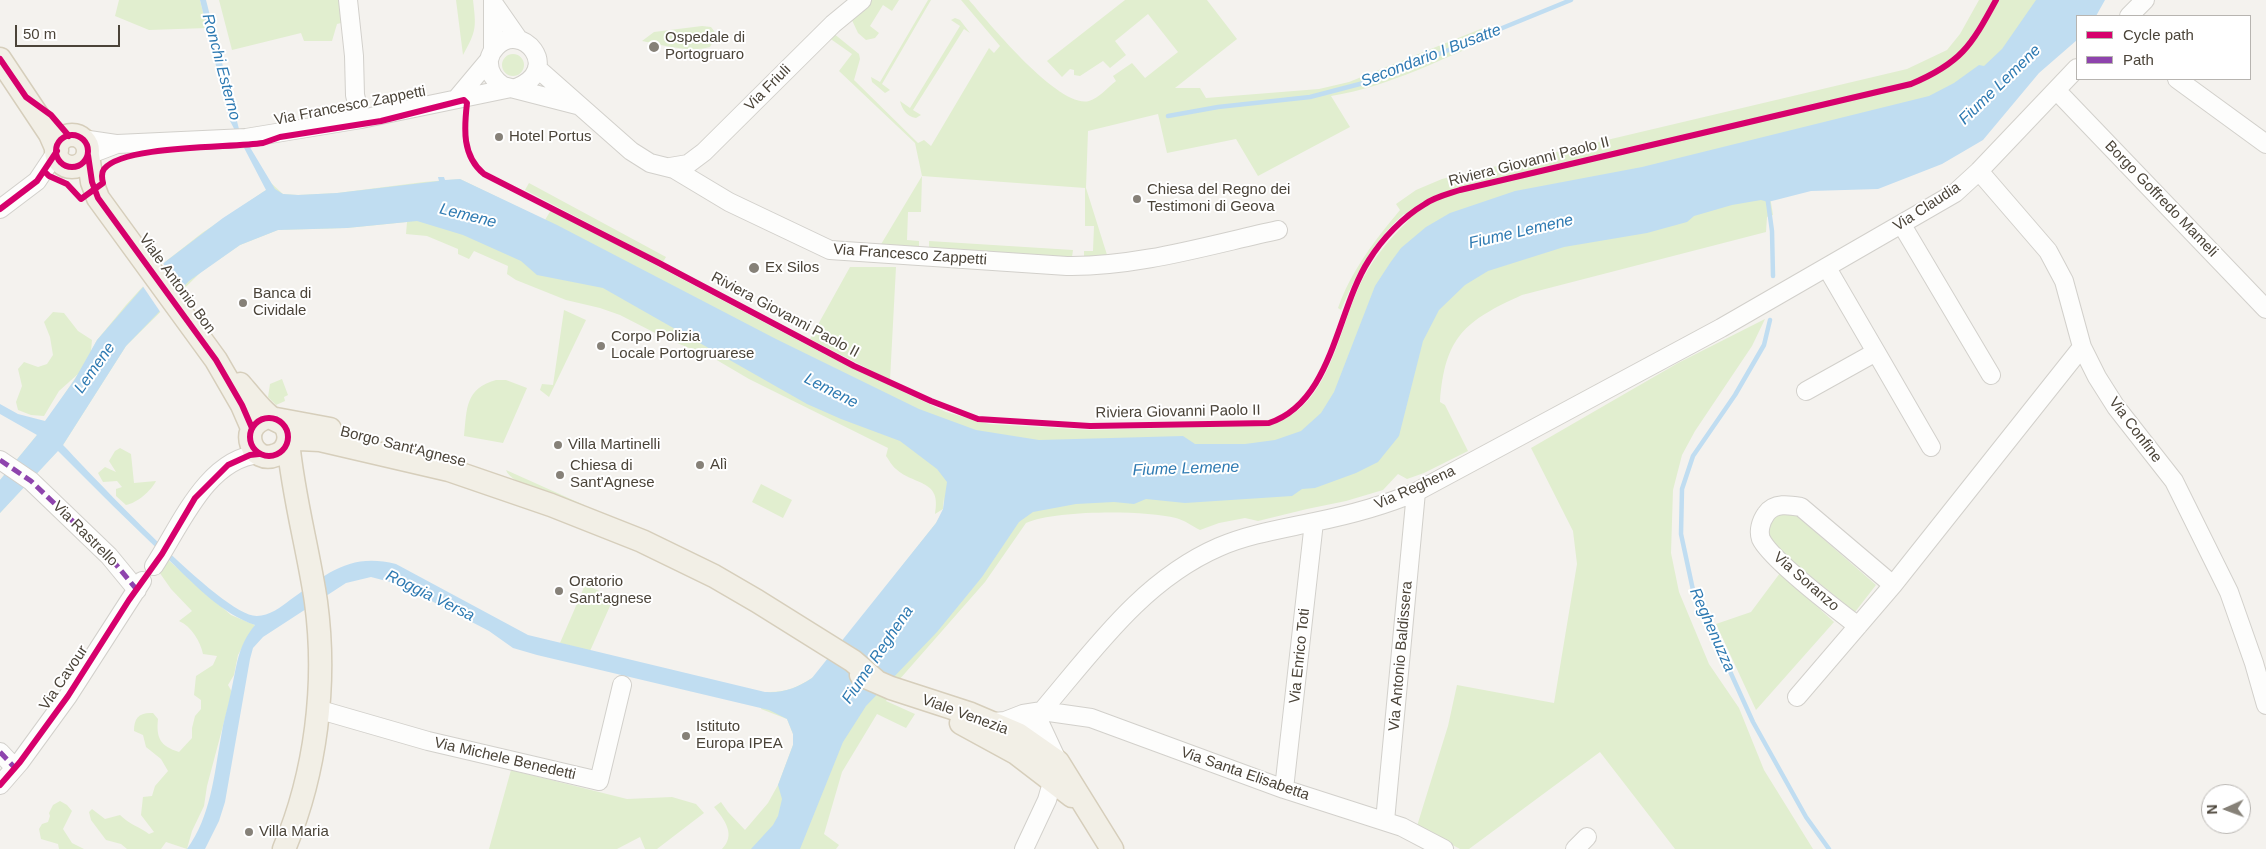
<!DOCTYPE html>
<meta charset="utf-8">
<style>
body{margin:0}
#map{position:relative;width:2266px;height:849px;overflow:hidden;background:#f4f2ee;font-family:Helvetica,sans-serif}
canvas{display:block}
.legend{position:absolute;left:2076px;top:15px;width:175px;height:65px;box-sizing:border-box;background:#fff;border:1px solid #b7b4b0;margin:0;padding:6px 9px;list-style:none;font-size:15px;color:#4b4439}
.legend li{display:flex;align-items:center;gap:10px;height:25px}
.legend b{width:25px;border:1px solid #b7b4b0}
.north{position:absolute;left:2201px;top:784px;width:50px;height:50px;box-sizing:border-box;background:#fff;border:1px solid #b7b4b0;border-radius:50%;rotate:268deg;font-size:14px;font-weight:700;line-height:20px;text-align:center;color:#4b4439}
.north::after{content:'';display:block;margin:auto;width:18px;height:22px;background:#868178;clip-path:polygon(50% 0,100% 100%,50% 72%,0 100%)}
.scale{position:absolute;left:15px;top:25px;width:105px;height:22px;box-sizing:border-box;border:2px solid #4b4439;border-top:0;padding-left:6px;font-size:15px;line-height:18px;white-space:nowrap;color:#4b4439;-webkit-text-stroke:4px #fff;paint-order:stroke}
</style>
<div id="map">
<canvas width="2266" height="849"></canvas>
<ul class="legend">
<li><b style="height:6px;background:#d6006c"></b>Cycle path</li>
<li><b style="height:6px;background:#8e44ad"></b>Path</li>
</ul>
<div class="north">N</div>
<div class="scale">50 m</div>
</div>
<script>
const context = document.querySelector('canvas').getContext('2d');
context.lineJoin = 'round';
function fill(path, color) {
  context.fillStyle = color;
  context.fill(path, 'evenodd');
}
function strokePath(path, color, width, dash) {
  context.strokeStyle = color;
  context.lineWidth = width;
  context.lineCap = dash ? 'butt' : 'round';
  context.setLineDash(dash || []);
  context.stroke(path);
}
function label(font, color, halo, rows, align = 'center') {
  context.font = font + ' Helvetica,sans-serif';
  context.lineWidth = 4;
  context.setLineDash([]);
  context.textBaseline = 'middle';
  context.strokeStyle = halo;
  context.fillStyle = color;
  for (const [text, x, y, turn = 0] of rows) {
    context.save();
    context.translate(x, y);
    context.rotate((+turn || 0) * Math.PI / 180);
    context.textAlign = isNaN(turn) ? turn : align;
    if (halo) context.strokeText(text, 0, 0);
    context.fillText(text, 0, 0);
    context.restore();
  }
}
const green = new Path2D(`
 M 119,0 L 200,0 L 207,28 L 149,30 L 115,16 Z
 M 219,0 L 340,0 L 341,23 L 337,24 L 332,41 L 304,41 L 301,33 L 232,50 Z
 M 456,0 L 473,0 C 476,27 477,30 463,55 Z
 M 871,0 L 899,0 L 892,11 L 883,5 L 870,26 L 879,33 L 875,38 L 866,40 L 858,33 L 850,16 Z
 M 928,0 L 931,0 L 882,84 L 890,90 L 885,93 L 872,82 L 871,77 L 880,82 Z
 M 961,0 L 969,0 C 988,22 1059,109 1089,101 C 1099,98 1108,87 1116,81 L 1113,76 L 1132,63 L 1145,78 L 1178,52 L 1148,14 L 1115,41 L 1126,55 L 1110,68 L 1103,61 L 1080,76 L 1074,75 L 1074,70 L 1070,69 L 1062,77 L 1047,61 L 1125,0 L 1207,0 L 1237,39 L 1175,88 L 1200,88 L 1206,98 L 1319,89 L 1349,82 L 1488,26 L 1497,36 C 1443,58 1389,87 1331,96 L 1350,127 L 1258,176 L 1236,139 L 1167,153 L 1158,114 L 1088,131 L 1086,188 L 1108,258 L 1084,258 L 1084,251 L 1093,251 L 1094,226 L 1085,226 L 1085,188 L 922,176 L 921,212 L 908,212 L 907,240 L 919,241 L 919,247 L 880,246 L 922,176 L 915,143 L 839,71 L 852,54 L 825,35 L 833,33 L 859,54 L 860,59 L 854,80 L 918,143 L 924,140 L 931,146 L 989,48 L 994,53 L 1000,46 Z
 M 1979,0 L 2078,0 L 2057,49 L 1768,184 L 1773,215 L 1767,217 L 1766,232 L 1522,295 C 1465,321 1445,336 1440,402 L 1445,405 L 1468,451 L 1424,473 L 1407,479 L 1398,474 L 1383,490 L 1346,501 L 1307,509 L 1258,521 L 1245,518 L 1219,523 L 1200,530 C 1192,526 1184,520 1176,518 C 1144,510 1055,510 1026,523 L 985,582 L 899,680 L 886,701 L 915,714 L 906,728 L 877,714 L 842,772 L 824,834 L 839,845 L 836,849 L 722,849 C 736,835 725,820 714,807 L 721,802 L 728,812 L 745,830 L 768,803 L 778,785 L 793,745 L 793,734 L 787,719 L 761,709 L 765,692 C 785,693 799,687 815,676 L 936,523 L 944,509 L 944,497 L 943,509 L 935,514 C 942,479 915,486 896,469 C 892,466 889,460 886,456 L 888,448 L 749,379 L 715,359 L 663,337 L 620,315 L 600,308 L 566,300 L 516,280 L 507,274 L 508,266 L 474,251 L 469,259 L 458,254 L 458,249 L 427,236 L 406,234 L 407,222 L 347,228 L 278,230 L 240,245 L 201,272 L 126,346 L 63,445 L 0,513 L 0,480 L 37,435 L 78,374 L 59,391 L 44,416 L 31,415 L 18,410 L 16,402 L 22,386 L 18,369 L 24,362 L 38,367 L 47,364 L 53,355 L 50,337 L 44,322 L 53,312 L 64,313 L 78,331 L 92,340 L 91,351 L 97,340 L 126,305 L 165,262 L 202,233 L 266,190 L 271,183 L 283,194 L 298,195 L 337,193 L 424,182 L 460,179 L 545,220 L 551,210 L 826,355 L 946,412 L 989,424 L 1091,430 L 1267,425 C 1327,413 1337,336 1358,289 C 1370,262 1388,240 1409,220 L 1404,214 C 1374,240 1356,274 1341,310 L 1338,308 C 1351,271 1375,240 1400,210 L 1396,204 L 1416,190 L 1442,179 L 1907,69 L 1947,50 L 1960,34 Z
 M 955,18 L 960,20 L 970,33 L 964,29 L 913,110 L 921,115 L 916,118 C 907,117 902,109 900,101 L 910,108 L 960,26 L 951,20 Z
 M 702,26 L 711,27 L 717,35 L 710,47 C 688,53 664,45 642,41 L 654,32 Z
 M502 65a11 11 0 1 1 22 0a11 11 0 1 1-22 0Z
 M 529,183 L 666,257 L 663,262 L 525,190 Z
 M 929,241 L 1073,250 L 1072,257 L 929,249 Z
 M 850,267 L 896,267 L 890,380 L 810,339 Z
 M 564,310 L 586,320 L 549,397 L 540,390 L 542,384 L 553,385 Z
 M 1765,319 L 1752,346 L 1695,431 L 1682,455 L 1673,490 L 1671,553 L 1679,592 L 1709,664 L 1739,708 L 1764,770 L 1813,849 L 1675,849 L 1600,752 L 1469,849 L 1460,849 L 1417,826 L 1448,726 L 1457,685 L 1554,703 L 1577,564 L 1573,531 L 1531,448 L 1678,363 Z
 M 282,379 L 288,395 L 284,397 L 285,401 L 276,405 L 268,397 L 270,384 Z
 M 496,380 L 506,380 L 527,388 L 503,443 L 464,436 C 467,408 465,389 496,380 Z
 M 120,448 L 131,454 L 134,483 L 156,481 C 151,491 137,503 126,505 L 116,496 L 116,489 L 122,487 L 117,481 L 103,482 L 98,473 L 105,467 L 116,472 L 109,461 L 115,451 Z
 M 506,470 L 584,505 L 581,511 C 566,504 510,484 506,470 Z
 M 761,484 L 792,500 L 783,518 L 752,502 Z
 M 1782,513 L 1797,516 L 1876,585 L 1855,612 L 1772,545 L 1765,536 L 1772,516 Z
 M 166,558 L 231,615 L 255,625 L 238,655 L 234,675 L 228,685 L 232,692 L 207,786 L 204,806 L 192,831 L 187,849 L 166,842 L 161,849 L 127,849 L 121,844 L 106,840 L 91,820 L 89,812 L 92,809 L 105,819 L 120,815 C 130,825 138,826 149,834 L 154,832 L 141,815 L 143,797 L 152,796 L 155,786 L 168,771 L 161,759 L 146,747 L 143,735 L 134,731 C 134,718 139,712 153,713 L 158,719 C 156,738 160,746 179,752 L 192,738 L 192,728 L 195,716 L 201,709 L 201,700 L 194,695 L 196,676 L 213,665 L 217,656 L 203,654 C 200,641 192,627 179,621 L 192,611 L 171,589 L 157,569 Z
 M 1780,573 L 1834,622 L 1756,710 L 1716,624 L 1751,612 Z
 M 585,585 L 614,597 L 590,651 L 560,643 Z
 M 511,770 L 627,799 L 672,797 L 696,804 L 704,813 L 657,849 L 645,849 L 640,837 L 617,849 L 489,849 Z
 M 60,801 L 67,805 L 72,811 L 63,829 L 72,843 L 84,849 L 59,849 L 58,844 L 41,839 L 39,829 L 42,824 L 48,822 L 50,816 L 49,813 L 53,805 Z`);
const water = new Path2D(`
 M 200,0 L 206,0 L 239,129 L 275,189 L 283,194 L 298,195 L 337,193 L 439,181 L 438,177 L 444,177 L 445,180 L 460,179 L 557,225 L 776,339 L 919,409 L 976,430 L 1039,440 L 1183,436 L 1195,444 L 1245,444 L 1275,440 L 1301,431 L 1321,413 L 1334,392 L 1375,286 L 1390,263 L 1401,248 L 1426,227 L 1450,213 L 1515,191 L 1642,167 L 1929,96 L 1954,83 L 1979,65 L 1984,66 L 2002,49 L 2036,0 L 2105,0 L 2096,16 L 2077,16 L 2077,40 L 2039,73 L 1983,140 L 1942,164 L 1878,189 L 1811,191 L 1768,202 L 1761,200 L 1732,205 L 1694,216 L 1687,222 L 1647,233 L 1564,247 L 1488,271 L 1465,285 L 1439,310 L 1423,341 L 1399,436 L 1378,462 L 1356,473 L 1315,488 L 1302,489 L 1292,496 L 1185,503 L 1146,499 L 1134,504 L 1114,502 L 1076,504 L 1033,512 L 1019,522 L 982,577 L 937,632 L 866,706 L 843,742 L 800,849 L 751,849 L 773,825 L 778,816 L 782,799 L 778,785 L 793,745 L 793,734 L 787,719 L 769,710 L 537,655 L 513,648 L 489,631 L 422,596 L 394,583 L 371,577 L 346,583 L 263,637 L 253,648 L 250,659 L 225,802 L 219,821 L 205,849 L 187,849 C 211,816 214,775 221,737 C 223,722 228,707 231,692 C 237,666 237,647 255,625 C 222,614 195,585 170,561 C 132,525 95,488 58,451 L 0,513 L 0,480 L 37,435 L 0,414 L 0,404 L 18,414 L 45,421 L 75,379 L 97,340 L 165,262 L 223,218 L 266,190 L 229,119 ZM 417,221 L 463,235 L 521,261 L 537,275 L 603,288 L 807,404 L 841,419 L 900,441 L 937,469 L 947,482 L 943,509 L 936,523 L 812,678 C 797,688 784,693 765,692 L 528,635 L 396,564 C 350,552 326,574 290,600 C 281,607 269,616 257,616 C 223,617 92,475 63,445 L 126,346 L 189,281 L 240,245 L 278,230 L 347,228 Z`);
const pier = new Path2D(`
 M 162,262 L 183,291 L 161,313 L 142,285 Z`);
const stream = new Path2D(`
 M 1168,116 L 1218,107 L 1310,97 L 1375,80 L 1571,0
 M 1767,195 L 1772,231 L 1773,276
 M 1770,320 L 1764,345 L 1735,395 L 1693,456 L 1682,489 L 1681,534 L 1693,590 L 1753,722 L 1806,817 L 1829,849`);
const minor = new Path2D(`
 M 348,0 L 354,56 L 355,95 L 361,119
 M 494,4 L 519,40
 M 2129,16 L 2145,0
 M 493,50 L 493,0
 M 537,68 L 631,151 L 650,163 L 674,169 L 729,202 L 830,250 L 1067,266 C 1138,267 1209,245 1278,230
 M 2177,79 L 2266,144
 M 516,88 C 564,69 521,20 496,47 C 493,50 490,55 489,60 C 488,72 494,80 503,86 L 577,105
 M 2056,90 L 2266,309
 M 458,97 L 489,60
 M 82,139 L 116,144
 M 88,155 L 117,144 L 246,138 L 361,119 L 511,88
 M 670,167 L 688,164 L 704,152 L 833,24 L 862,0
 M 1979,171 L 2048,251 L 2064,281 L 2082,347 L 2097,377 L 2116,407 L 2174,481 L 2229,592 L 2254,663 L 2266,705
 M 0,209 L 37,181 L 57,151
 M 1902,225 L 1991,375
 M 1876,352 L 1931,447
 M 1806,391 L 1876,352 L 1827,268
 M 0,460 L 31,481 L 109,556 L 137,590
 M 154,566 C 180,527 206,459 259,454
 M 1858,626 C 1837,610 1771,560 1761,539 C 1758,531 1761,521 1766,514 C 1774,502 1790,505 1801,507 L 1893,585
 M 1797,697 L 1893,585 L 2082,347
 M 317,709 L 428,741 L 599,781 L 622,685
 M 993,722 L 1005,721 L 1023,714 L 1042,711 L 1091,718 L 1284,789 L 1402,827 L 1444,849
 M 1007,736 L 1018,734 L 1028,727 C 1086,662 1136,583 1219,547 C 1249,534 1282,529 1314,522 C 1349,515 1383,506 1416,492 L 1721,328 L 1955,193 L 1979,171 L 2077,68
 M 0,752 L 15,768
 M 0,785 L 20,762 L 68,696 L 142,581
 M 1284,789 L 1314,522
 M 1385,821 L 1416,492
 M 1024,849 L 1047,800 L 1058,762 L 1037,717
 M 1575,849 L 1587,837`);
const major = new Path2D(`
 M 0,59 L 50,134 L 57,150
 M56 151a16 16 0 1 1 32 0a16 16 0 1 1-32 0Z
 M 88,155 L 92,182 L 98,198 L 216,360 L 242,405 L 252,428
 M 240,384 C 248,393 262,412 272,418 C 276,421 281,421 285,426 C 292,436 288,451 276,455 C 252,465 239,429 263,419
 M 276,419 L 330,429
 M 861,675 L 891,688 L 971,714 L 1018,734 L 1058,762 L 1112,849
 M 961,723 L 1016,753 L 1072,796
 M 284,849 C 316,773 327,684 316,602 C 308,548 293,496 288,441 L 299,439 L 320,440 L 449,470 L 551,505 L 642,541 L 714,576 L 757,601 L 853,661 L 875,680`);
const quiet = new Path2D(`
 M 0,460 L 31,481 L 109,556 L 137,590
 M 0,752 L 15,768`);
const cycleway = new Path2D(`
 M 0,59 L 26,97 L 51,115 L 69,136
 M56 151a16 16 0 1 1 32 0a16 16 0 1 1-32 0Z
 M 88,155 L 92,182 L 98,198 L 216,360 L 242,405 L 252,428
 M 44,171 L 49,176 L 67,184 L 81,199 L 103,183 C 102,179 101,173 104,169 C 123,145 230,148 263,143 L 280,137 L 381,121 L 464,100 L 467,103 C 464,129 462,156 484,174 L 659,263 L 854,366 L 931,401 L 978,419 L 1090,426 L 1269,423 C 1333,402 1336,311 1369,260 C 1382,239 1403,217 1425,204 C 1435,197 1448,194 1460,190 L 1911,84 C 1961,63 1971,46 1996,0
 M 0,209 L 37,181 L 57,151
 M250 437a19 19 0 1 1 38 0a19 19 0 1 1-38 0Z
 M 0,785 L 20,762 L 68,696 L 129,600 L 162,554 L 195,498 L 228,465 L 250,455 L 259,454`);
const markers = [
 [654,47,6,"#868178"],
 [499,137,5,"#868178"],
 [1137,199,5,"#868178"],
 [754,268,6,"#868178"],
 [243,303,5,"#868178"],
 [601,346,5,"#868178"],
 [558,445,5,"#868178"],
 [700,465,5,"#868178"],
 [560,475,5,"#868178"],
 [559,591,5,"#868178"],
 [686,736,5,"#868178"],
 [249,832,5,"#868178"]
];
const poiNames = [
 ["Ospedale di",665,38],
 ["Portogruaro",665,55],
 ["Hotel Portus",509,137],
 ["Chiesa del Regno dei",1147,190],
 ["Testimoni di Geova",1147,207],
 ["Ex Silos",765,268],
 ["Banca di",253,294],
 ["Cividale",253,311],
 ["Corpo Polizia",611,337],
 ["Locale Portogruarese",611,354],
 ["Villa Martinelli",568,445],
 ["Alì",710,465],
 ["Chiesa di",570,466],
 ["Sant'Agnese",570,483],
 ["Oratorio",569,582],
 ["Sant'agnese",569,599],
 ["Istituto",696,727],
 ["Europa IPEA",696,744],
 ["Villa Maria",259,832]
];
const streetNames = [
 ["Via Friuli",768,88,-45],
 ["Via Francesco Zappetti",350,106,-11],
 ["Riviera Giovanni Paolo II",1529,162,-14],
 ["Borgo Goffredo Mameli",2161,199,46],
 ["Via Claudia",1927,207,-33],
 ["Via Francesco Zappetti",910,255,4],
 ["Viale Antonio Bon",177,284,54],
 ["Riviera Giovanni Paolo II",785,315,28],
 ["Riviera Giovanni Paolo II",1178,412,-1],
 ["Via Confine",2135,430,53],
 ["Borgo Sant'Agnese",403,447,14],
 ["Via Reghena",1415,488,-24],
 ["Via Rastrello",85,534,45],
 ["Via Soranzo",1806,582,41],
 ["Via Enrico Toti",1300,656,-84],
 ["Via Antonio Baldissera",1401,656,-85],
 ["Via Cavour",64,678,-56],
 ["Viale Venezia",965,715,20],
 ["Via Michele Benedetti",505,759,13],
 ["Via Santa Elisabetta",1245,774,19]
];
const waterNames = [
 ["Secondario I Busatte",1431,56,-21],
 ["Ronchi Esterno",221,67,75],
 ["Fiume Lemene",2000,85,-44],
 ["Lemene",468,216,14],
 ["Fiume Lemene",1521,232,-13],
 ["Lemene",95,368,-55],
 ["Lemene",831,391,27],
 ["Fiume Lemene",1186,469,-2],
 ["Roggia Versa",430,596,26],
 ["Reghenuzza",1712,630,66],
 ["Fiume Reghena",878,655,-56]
];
fill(green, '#e1eecf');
fill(water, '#c0ddf1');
fill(pier, '#f4f2ee');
strokePath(stream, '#c0ddf1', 4.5);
strokePath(minor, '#d2d0cb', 20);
strokePath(major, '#d6cebb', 25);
strokePath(minor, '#fdfdfc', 18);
strokePath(major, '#f2efe6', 22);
strokePath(quiet, '#8e44ad', 5, [10, 5]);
strokePath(cycleway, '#d6006c', 6);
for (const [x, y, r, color] of markers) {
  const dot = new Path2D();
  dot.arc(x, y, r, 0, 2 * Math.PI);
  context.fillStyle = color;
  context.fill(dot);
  strokePath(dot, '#fff', 2);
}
label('15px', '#4b4439', '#fff', poiNames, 'left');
label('15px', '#4b4439', '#fff', streetNames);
label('italic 16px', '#2e7ab2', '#fff', waterNames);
</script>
